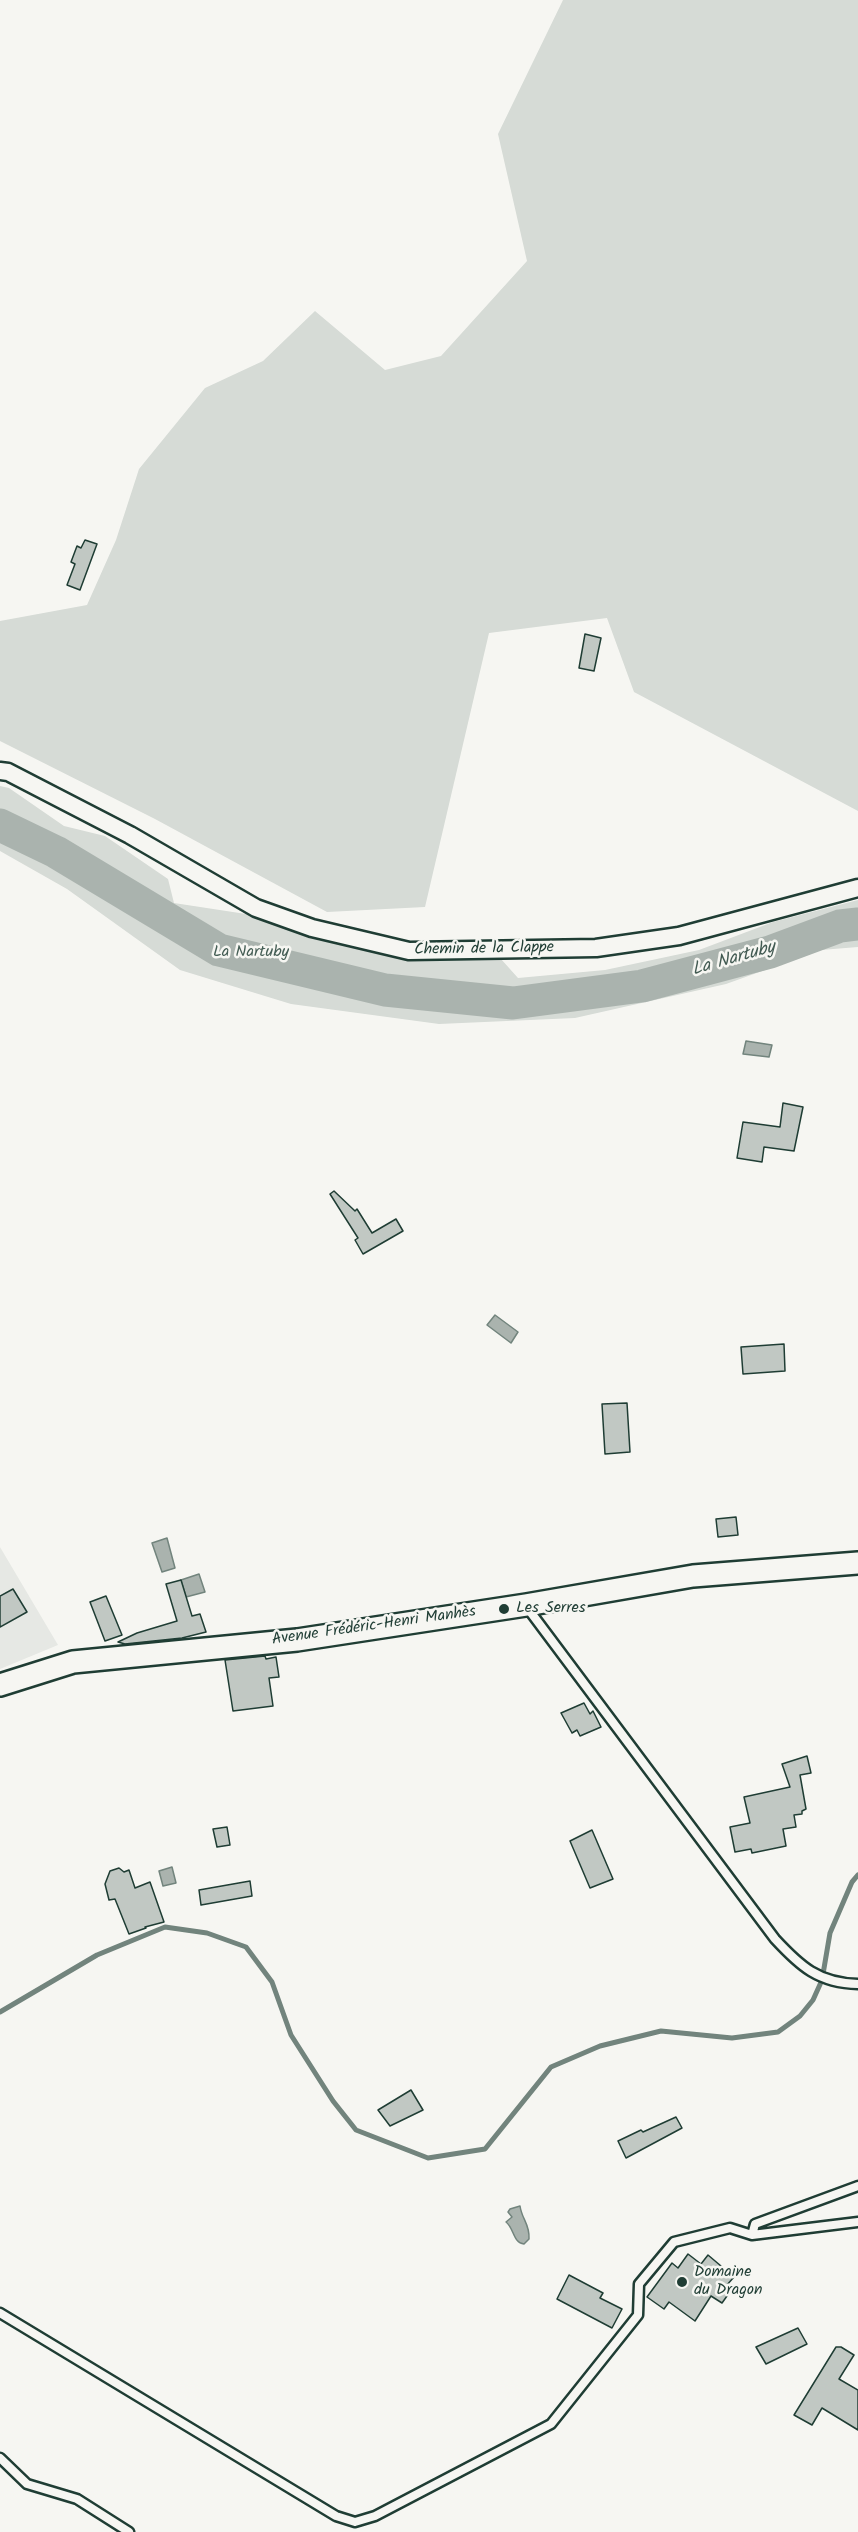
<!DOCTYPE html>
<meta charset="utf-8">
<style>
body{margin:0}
canvas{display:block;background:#f6f6f2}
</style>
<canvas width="858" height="2532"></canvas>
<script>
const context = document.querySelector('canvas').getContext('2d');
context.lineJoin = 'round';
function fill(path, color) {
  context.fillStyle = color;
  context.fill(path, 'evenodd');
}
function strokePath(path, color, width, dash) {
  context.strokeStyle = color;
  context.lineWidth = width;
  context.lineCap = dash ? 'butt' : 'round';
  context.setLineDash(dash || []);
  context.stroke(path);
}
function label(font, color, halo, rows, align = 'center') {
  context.font = font + ' Kalam,sans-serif';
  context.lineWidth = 5;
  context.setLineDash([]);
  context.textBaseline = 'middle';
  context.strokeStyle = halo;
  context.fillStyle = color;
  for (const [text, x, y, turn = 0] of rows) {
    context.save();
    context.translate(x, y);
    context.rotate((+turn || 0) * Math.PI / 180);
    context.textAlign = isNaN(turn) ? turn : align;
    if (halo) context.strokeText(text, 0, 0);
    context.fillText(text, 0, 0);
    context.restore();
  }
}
const built = new Path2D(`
 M 0,1547 L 58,1645 L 0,1669 Z`);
const green = new Path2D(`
 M 563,0 L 858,0 L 858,811 L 634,692 L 607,618 L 489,633 L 425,907 L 327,912 L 155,819 L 0,741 L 0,621 L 87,605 L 116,540 L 139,469 L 205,388 L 263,361 L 315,311 L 385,370 L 441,356 L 527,261 L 498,134 Z
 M 0,786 L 9,788 L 64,826 L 105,836 L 168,879 L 174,903 L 259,916 L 321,940 L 411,959 L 501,959 L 518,978 L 605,970 L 699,950 L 773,922 L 858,900 L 858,947 L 821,950 L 726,984 L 575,1018 L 439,1024 L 291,1004 L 180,970 L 67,889 L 0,851 Z`);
const water = new Path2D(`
 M 746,1041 L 772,1045 L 769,1057 L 743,1054 Z
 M 495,1315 L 518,1332 L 511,1343 L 487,1325 Z
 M 167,1538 L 175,1568 L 162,1572 L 152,1543 Z
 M 199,1574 L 205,1592 L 186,1597 L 181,1580 Z
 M 172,1867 L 176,1883 L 163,1886 L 159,1871 Z
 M 520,2206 C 522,2220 530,2224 529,2239 L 524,2244 C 513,2243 514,2228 506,2222 L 512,2217 L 508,2212 L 510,2209 Z`);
const stream = new Path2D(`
 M 0,2012 L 97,1955 L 165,1927 L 207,1933 L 246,1947 L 272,1982 L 291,2035 L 333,2101 L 356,2130 L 428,2158 L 485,2149 L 551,2067 L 600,2046 L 661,2031 L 732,2038 L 778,2032 L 800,2016 L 813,2000 L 822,1980 L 830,1933 L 852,1882 L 858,1875`);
const river = new Path2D(`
 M 0,825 L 56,852 L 219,950 L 385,990 L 513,1003 L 642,986 L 770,952 L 840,926 L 858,924`);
const building = new Path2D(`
 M 85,540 L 97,544 L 80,590 L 67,585 L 75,564 L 71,562 L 77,546 L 81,548 Z
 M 585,634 L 601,638 L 594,671 L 579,668 Z
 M 783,1103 L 803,1107 L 794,1151 L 764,1147 L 762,1162 L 737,1158 L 743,1122 L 780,1127 Z
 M 334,1191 L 355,1211 L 357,1209 L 372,1233 L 396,1219 L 403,1231 L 363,1254 L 355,1240 L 358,1238 L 330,1194 Z
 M 784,1344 L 785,1371 L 743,1374 L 741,1347 Z
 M 627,1403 L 630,1452 L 605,1454 L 602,1404 Z
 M 736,1517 L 738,1535 L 718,1537 L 716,1519 Z
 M 181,1580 L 192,1616 L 200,1614 L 206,1632 L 182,1638 L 125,1644 L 118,1642 L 137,1633 L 177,1621 L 166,1584 Z
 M 13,1589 L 27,1612 L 0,1627 L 0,1596 Z
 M 106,1596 L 122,1635 L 105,1641 L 90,1602 Z
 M 265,1656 L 266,1659 L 276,1657 L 279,1677 L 269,1678 L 273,1706 L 233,1711 L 225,1660 Z
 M 584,1703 L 590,1714 L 593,1711 L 601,1727 L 580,1736 L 577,1730 L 572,1733 L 561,1713 Z
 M 807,1756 L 811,1773 L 800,1775 L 806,1809 L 802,1811 L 802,1814 L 794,1815 L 796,1827 L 783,1829 L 786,1846 L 752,1853 L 751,1849 L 735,1852 L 730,1827 L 750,1823 L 744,1797 L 790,1787 L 782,1764 Z
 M 227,1827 L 230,1845 L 217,1847 L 213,1829 Z
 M 592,1830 L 613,1879 L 590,1888 L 570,1841 Z
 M 119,1868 L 124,1872 L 129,1870 L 135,1888 L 150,1882 L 164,1922 L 145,1927 L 146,1928 L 129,1934 L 115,1899 L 109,1900 L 105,1884 L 110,1871 Z
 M 250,1881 L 252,1896 L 201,1905 L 199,1890 Z
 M 411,2090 L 423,2110 L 390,2126 L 378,2110 Z
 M 676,2117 L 682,2128 L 626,2158 L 618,2141 L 641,2130 L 643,2132 Z
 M 688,2254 L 701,2264 L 708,2255 L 734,2277 L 726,2286 L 732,2289 L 722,2303 L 711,2296 L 695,2321 L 669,2302 L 664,2309 L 647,2297 L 672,2263 L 678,2268 Z
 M 569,2275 L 603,2293 L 600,2298 L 622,2309 L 612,2328 L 557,2299 Z
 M 798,2328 L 807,2344 L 766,2364 L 756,2347 Z
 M 836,2347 L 841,2347 L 854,2355 L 839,2379 L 858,2390 L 858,2430 L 822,2408 L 812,2425 L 794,2415 Z`);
const service = new Path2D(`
 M 526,1606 L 775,1939 C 800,1966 818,1983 858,1984
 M 858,2186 L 755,2224 L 752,2235 L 858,2222
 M 0,2313 L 336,2516 L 355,2522 L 375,2516 L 551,2424 L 638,2315 L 639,2284 L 674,2242 L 730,2228 L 752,2235
 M 0,2458 L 27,2484 L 77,2499 L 129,2532`);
const minor = new Path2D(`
 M 0,771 L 8,772 L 130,835 L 256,908 L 312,928 L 409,951 L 596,948 L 679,936 L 858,888`);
const tertiary = new Path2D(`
 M 0,1685 L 73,1662 L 297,1640 L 526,1605 L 693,1576 L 858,1563`);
const markers = [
 [504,1609,6,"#1f3d34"],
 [682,2282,6,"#1f3d34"]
];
const streetNames = [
 ["Chemin de la Clappe",484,950,-1],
 ["Avenue Frédéric-Henri Manhès",374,1627,-8]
];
const parkNames = [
 ["La Nartuby",251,953]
];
const poiNames = [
 ["Les Serres",516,1609],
 ["Domaine",694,2273],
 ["du Dragon",694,2291]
];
const waterNames = [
 ["La Nartuby",734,960,-16]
];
fill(built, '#e6e8e4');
fill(green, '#d6dbd6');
fill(water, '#aab3ae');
strokePath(water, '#72847d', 1.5);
strokePath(stream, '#72847d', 5);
strokePath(river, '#aab3ae', 33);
fill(building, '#c1c8c3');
strokePath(building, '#1f3d34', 1.5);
strokePath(service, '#1f3d34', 13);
strokePath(minor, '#1f3d34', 21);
strokePath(tertiary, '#1f3d34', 26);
strokePath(service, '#f6f6f2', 8);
strokePath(minor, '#f6f6f2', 16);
strokePath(tertiary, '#f6f6f2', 21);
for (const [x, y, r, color] of markers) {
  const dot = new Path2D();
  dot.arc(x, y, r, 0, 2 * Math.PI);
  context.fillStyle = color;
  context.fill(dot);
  strokePath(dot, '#f6f6f2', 2);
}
label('16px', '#1f3d34', '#f6f6f2', streetNames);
label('16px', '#445d54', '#f6f6f2', parkNames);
label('16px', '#1f3d34', '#f6f6f2', poiNames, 'left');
label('italic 18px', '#425a52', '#f6f6f2', waterNames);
</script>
